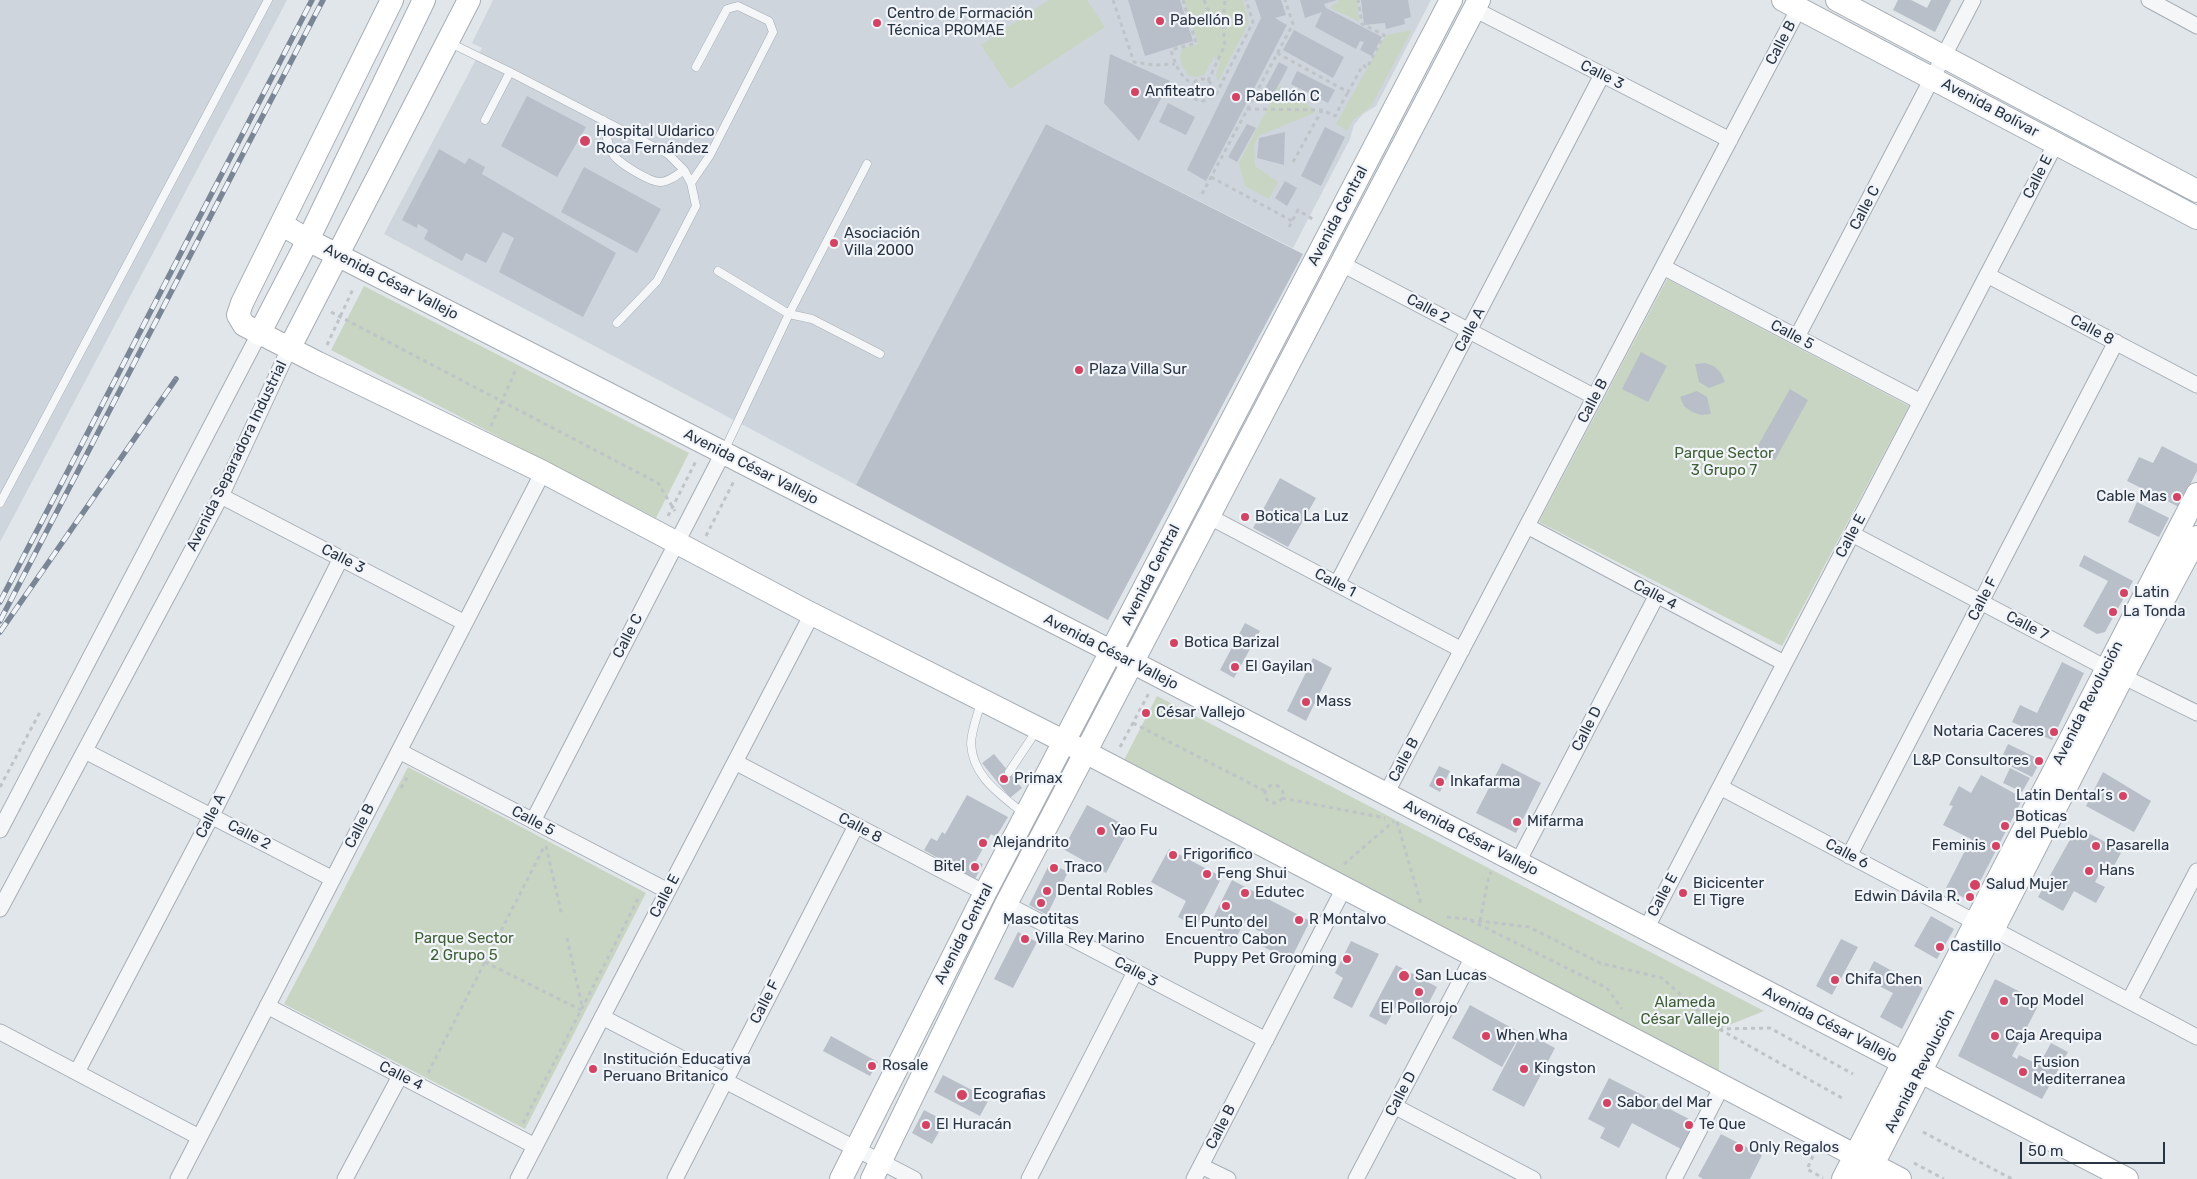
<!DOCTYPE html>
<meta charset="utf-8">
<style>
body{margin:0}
#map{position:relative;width:2197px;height:1179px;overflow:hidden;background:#e1e6ea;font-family:Rubik,sans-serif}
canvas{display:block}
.scale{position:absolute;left:2020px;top:1142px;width:145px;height:22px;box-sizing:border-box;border:2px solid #293443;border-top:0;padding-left:6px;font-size:15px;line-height:18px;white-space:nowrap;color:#293443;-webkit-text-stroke:4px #f1f4f8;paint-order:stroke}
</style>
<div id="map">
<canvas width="2197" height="1179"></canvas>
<div class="scale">50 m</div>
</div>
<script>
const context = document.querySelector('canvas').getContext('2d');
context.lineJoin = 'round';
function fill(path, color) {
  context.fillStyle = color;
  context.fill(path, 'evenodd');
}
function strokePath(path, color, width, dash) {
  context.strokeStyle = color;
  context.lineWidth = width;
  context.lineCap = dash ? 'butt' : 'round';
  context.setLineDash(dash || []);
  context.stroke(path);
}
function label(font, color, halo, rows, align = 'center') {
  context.font = font + ' Rubik,sans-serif';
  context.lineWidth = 4.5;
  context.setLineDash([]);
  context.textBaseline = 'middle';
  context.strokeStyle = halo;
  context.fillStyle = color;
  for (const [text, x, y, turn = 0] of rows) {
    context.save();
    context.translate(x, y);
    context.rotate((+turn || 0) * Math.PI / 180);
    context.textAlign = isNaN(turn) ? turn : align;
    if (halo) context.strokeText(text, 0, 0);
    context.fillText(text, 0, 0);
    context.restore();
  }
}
const built = new Path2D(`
 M 0,0 L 287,0 L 0,542 Z
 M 493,0 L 1431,0 L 1376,106 L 1363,114 L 1354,125 L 1350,139 L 1293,248 L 1046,124 L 856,485 L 384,234 L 482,48 L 472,43 Z`);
const green = new Path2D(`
 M 1049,0 L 1087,0 L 1105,27 L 1010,89 L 981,45 Z
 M 1184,0 L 1243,0 L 1249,22 L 1218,82 L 1216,75 L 1220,61 L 1214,57 L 1204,75 L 1197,77 L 1189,76 C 1182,68 1177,58 1183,48 L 1198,44 Z
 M 1338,0 L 1357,0 L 1359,21 L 1332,9 L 1330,6 L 1338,3 Z
 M 1412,30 L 1371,106 L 1353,120 L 1347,131 L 1336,124 L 1386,35 Z
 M 1279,86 L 1315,110 L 1314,113 L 1258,136 L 1254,146 L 1255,166 L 1278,182 L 1269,199 L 1245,186 L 1239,163 Z
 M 1667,279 L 1909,406 L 1782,646 L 1539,522 Z
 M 364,286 L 689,453 L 656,518 L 331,350 Z
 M 1157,696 L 1764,1011 L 1719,1029 L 1719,1071 L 1124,760 Z
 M 408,767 L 646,893 L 525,1129 L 284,1004 Z`);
const building = new Path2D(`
 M 1128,0 L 1180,0 L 1193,41 L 1145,56 Z
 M 1255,0 L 1281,0 L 1286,15 L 1275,18 L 1287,25 L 1206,181 L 1187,170 L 1261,18 Z
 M 1300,0 L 1337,0 L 1324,4 L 1326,8 L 1382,37 L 1372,56 L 1360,50 L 1364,42 L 1360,41 L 1356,49 L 1315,27 L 1322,12 L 1305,18 Z
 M 1361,0 L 1408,0 L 1411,17 L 1404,19 L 1405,24 L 1386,29 L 1385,23 L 1364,25 Z
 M 1898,0 L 1911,0 L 1927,8 L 1931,0 L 1951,0 L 1935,32 L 1893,10 Z
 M 1294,30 L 1344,57 L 1333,78 L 1283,50 Z
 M 1110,54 L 1170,81 L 1139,141 L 1104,103 Z
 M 1279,62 L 1288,67 L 1270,101 L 1261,96 Z
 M 1297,71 L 1335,90 L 1328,103 L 1291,84 Z
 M 527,96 L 586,127 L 557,177 L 501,146 Z
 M 1168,103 L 1195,117 L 1186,135 L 1159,122 Z
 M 1046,124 L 1303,254 L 1108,620 L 856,485 Z
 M 1247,124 L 1256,128 L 1237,162 L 1228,157 Z
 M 1325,127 L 1345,137 L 1321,186 L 1301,176 Z
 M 1285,132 L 1284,165 L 1257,158 L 1259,138 Z
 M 439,149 L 465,164 L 469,158 L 485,167 L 482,174 L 616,253 L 583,317 L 499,272 L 514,238 L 503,232 L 486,263 L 466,253 L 462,261 L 424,239 L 428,230 L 418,224 L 417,228 L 402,220 Z
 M 584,167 L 661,209 L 637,253 L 561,212 Z
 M 1285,181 L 1297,188 L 1287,206 L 1275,198 Z
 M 1641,352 L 1667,366 L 1648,402 L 1622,389 Z
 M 1705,363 L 1714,366 L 1721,373 L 1725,382 L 1709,388 L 1699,382 L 1695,364 Z
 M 1790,389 L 1808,400 L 1775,460 L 1756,449 Z
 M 1697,391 L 1707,397 L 1711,414 L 1701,415 L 1692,412 L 1684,406 L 1680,397 Z
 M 2162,446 L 2197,464 L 2197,471 L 2179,507 L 2127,481 L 2139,457 L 2153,463 Z
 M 1280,478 L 1316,498 L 1288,547 L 1253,528 Z
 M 2137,502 L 2169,518 L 2159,537 L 2128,522 Z
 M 2084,555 L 2133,581 L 2105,632 L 2097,634 L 2083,626 L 2108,581 L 2079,566 Z
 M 1245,623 L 1260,631 L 1234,678 L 1220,670 Z
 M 1313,658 L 1332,668 L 1306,721 L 1287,711 Z
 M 2062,662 L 2084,673 L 2052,740 L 2012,722 L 2020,705 L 2037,713 Z
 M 2008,744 L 2041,760 L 2032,777 L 2000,761 Z
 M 994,754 L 1022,788 L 1010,798 L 982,763 Z
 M 1502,763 L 1541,783 L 1516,833 L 1476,813 Z
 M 1439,766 L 1450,771 L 1440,792 L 1429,786 Z
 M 2010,768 L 2030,778 L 2022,792 L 2003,783 Z
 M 2103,772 L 2151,801 L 2134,832 L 2086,806 Z
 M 1981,775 L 2023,798 L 1970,901 L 1946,888 L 1971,839 L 1943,825 L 1953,806 L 1949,805 L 1959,786 L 1971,793 Z
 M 967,795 L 1008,817 L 996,837 L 991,834 L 976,861 L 983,864 L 975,879 L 924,850 L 931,838 L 937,841 L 942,832 L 945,834 Z
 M 1087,805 L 1130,828 L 1106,873 L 1063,849 Z
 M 2077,827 L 2122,851 L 2114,866 L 2106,861 L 2095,882 L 2105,887 L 2096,903 L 2074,891 L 2063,911 L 2038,897 Z
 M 1169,849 L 1222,877 L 1196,927 L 1178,917 L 1186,901 L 1151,882 Z
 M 1050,863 L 1068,872 L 1047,915 L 1029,905 Z
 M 1232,880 L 1310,921 L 1290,961 L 1262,946 L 1268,936 L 1244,923 L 1231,947 L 1215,938 L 1219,931 L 1209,926 Z
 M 1931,916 L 1954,929 L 1937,959 L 1914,946 Z
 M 1018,932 L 1037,942 L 1013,988 L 994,979 Z
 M 1841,939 L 1858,947 L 1832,995 L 1816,986 Z
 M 1351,941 L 1379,954 L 1352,1008 L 1333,998 L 1343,978 L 1335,973 Z
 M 1874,961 L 1923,988 L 1902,1029 L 1880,1017 L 1893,993 L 1865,979 Z
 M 1396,965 L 1437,987 L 1425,1010 L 1401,998 L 1386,1025 L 1369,1016 Z
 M 1995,979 L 2040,1002 L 2012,1056 L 2017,1059 L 2019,1055 L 2039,1065 L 2051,1043 L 2068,1052 L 2042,1099 L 1958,1056 Z
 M 1470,1005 L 1521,1033 L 1502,1067 L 1452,1038 Z
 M 1523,1031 L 1555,1048 L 1524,1107 L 1492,1090 Z
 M 831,1036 L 878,1062 L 870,1076 L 823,1051 Z
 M 943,1075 L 989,1099 L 980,1116 L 934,1092 Z
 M 1609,1078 L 1695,1122 L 1681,1149 L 1632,1123 L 1619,1148 L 1600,1138 L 1605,1128 L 1588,1119 Z
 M 924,1110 L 945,1121 L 932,1144 L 912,1133 Z
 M 1721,1134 L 1762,1155 L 1750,1179 L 1703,1179 L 1698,1176 Z`);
const path = new Path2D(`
 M 1113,0 L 1134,62 L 1154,65 L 1175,64
 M 1183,0 L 1196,43 L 1171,50 C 1175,64 1180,77 1193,84
 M 1204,0 L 1207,8 L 1222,25
 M 1277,53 L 1348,92 L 1363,65 L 1367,68 L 1384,35 L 1362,24 L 1358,0
 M1191 90a11 11 0 1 1 22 0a11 11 0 1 1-22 0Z
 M 1208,81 L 1225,45 L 1223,25 L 1225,0
 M 1211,95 L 1214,98 L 1253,22 L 1246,0
 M 1247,109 L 1322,110
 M 1293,162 L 1322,110 L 1335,116 L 1348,92
 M 1211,177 L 1292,221
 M 1202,194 L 1293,24 L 1285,0
 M 1289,227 L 1298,210 L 1314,220
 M 331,312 L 658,483 L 675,511
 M 327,345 L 354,287
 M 491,426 L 516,369
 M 668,516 L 696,461
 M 706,536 L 734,481
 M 1133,723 L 1265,791
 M 1120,747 L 1149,693
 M1265 794a9 9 0 1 1 18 0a9 9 0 1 1-18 0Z
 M 0,787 L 40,712
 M 401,788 L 409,774
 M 1282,798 L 1385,818
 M 1397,822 L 1421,904
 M 546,846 L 562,916
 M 1344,864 L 1394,821
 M 1447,917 L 1468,919 L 1607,988 L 1622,1009
 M 1470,920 L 1529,927 L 1600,963 L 1662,978 L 1719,1029 L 1842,1098
 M 1480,921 L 1488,880 L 1491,872
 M 567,938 L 582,1006
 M 485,962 L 581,1010
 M 1719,1029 L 1770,1028 L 1853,1074
 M 428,1073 L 545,845
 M 523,1123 L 640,895
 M 1923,1132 L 2012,1179
 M 1813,1156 L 1807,1169 L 1823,1178
 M 1914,1163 L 1944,1179`);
const lane = new Path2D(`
 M 450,43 L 510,72 L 668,154 L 684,170 L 691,183 L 696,206 L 657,281 L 617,323
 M 485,120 L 510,72
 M 603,120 C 606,131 607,145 613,154 C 618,163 650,182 660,182 C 669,182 677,175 684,170
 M 691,183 L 710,155 L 773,32 L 769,21 L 738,6 L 727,9 L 696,67
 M 718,271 L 789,314 L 812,319 L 880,354
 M 724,451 L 789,314 L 867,164
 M 0,503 L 268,0
 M 981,702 C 978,714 971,731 971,744 C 973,777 1000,794 1023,813
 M 1009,772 L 1037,730`);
const street = new Path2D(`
 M 2149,0 L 2197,26
 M 1474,9 L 1730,140
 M 1340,263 L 1595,397
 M 1663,267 L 1921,402
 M 1987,275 L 2197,385
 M 1797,337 L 1973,0
 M 221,496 L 465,623
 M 1208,516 L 1462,650
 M 1527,526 L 1784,663
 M 1852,534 L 2106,668 L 2197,713
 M 1337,584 L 1602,75
 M 85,751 L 333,879
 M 399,751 L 668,891
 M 735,762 L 985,893
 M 1720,787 L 1975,922
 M 1386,794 L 1799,8
 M 533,821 L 723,453
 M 0,830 L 259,334
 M 1849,856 L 2116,342
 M 1518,862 L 1657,595
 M 1006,904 L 1266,1040
 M 0,909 L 221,496 L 289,349
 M 1646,929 L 2056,143
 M 1993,929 L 2197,1037
 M 2129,1001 L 2197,871
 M 267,1006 L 535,1146
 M 602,1017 L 914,1179
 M 0,1032 L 199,1137
 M 77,1072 L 212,815 L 341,558
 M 1394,1106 L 1533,1179
 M 1201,1166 L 1228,1179
 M 178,1179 L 543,472
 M 345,1179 L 400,1076
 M 518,1179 L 812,614
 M 675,1179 L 856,826
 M 1029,1179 L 1135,972
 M 1194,1179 L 1344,888
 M 1356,1179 L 1474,955
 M 1674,1179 L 1722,1086`);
const secondary = new Path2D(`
 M 392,0 L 242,303 L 238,315 L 244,325 L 318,363 L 543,472 L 806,611 L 1085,752 L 1900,1179
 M 1783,0 L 2197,218
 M 1837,0 L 2197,191
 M 281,224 L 308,240 L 1132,662 L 2127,1179
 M 259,334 L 308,240 L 424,0
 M 289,349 L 469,0
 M 1866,1178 L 2123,676 L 2197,537
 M 841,1179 L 985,893 L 1451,0
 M 872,1179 L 1006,904 L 1479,0
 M 1843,1179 L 2197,494`);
const rail = new Path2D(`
 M 0,602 L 312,0
 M 0,621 L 323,0
 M 0,632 L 176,379`);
const markers = [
 [1160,21,5,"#d34363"],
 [877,23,5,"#d34363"],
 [1135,92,5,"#d34363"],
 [1236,97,5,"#d34363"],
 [585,141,6,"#d34363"],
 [834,243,5,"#d34363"],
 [1079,370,5,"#d34363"],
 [2177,497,5,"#d34363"],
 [1245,517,5,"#d34363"],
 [2124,593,5,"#d34363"],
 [2113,612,5,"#d34363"],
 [1174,643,5,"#d34363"],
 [1235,667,5,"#d34363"],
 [1306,702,5,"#d34363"],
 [1146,713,5,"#d34363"],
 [2054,732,5,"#d34363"],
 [2039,761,5,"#d34363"],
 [1004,779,5,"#d34363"],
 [1440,782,5,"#d34363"],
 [2123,796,5,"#d34363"],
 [1517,822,5,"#d34363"],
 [2005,826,5,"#d34363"],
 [1101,831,5,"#d34363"],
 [983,843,5,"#d34363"],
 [1996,846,5,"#d34363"],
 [2096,846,5,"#d34363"],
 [1173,855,5,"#d34363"],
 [975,867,5,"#d34363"],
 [1054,868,5,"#d34363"],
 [2089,871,5,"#d34363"],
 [1207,874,5,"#d34363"],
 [1975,885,6,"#d34363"],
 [1047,891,5,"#d34363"],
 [1245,893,5,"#d34363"],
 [1683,893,5,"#d34363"],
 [1970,897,5,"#d34363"],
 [1041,903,5,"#d34363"],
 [1226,906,5,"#d34363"],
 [1299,920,5,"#d34363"],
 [1025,939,5,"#d34363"],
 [1940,947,5,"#d34363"],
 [1347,959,5,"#d34363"],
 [1404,976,6,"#d34363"],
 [1835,980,5,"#d34363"],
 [1419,992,5,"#d34363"],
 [2004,1001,5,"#d34363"],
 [1486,1036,5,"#d34363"],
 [1995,1036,5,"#d34363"],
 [872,1066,5,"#d34363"],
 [593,1069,5,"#d34363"],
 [1524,1069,5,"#d34363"],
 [2023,1072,5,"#d34363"],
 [962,1095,6,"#d34363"],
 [1607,1103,5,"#d34363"],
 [926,1125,5,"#d34363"],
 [1689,1125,5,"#d34363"],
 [1739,1148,5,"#d34363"]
];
const poiNames = [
 ["Centro de Formación",887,14],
 ["Técnica PROMAE",887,31],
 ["Pabellón B",1170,21],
 ["Anfiteatro",1145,92],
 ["Pabellón C",1246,97],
 ["Hospital Uldarico",596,132],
 ["Roca Fernández",596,149],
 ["Asociación",844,234],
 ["Villa 2000",844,251],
 ["Plaza Villa Sur",1089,370],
 ["Cable Mas",2167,497,"right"],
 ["Botica La Luz",1255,517],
 ["Latin",2134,593],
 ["La Tonda",2123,612],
 ["Botica Barizal",1184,643],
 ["El Gayilan",1245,667],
 ["Mass",1316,702],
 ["César Vallejo",1156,713],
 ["Notaria Caceres",2044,732,"right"],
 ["L&P Consultores",2029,761,"right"],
 ["Primax",1014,779],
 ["Inkafarma",1450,782],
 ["Latin Dental´s",2113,796,"right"],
 ["Boticas",2015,817],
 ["del Pueblo",2015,834],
 ["Mifarma",1527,822],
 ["Yao Fu",1111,831],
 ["Alejandrito",993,843],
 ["Feminis",1986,846,"right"],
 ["Pasarella",2106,846],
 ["Frigorifico",1183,855],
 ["Bitel",965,867,"right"],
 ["Traco",1064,868],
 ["Hans",2099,871],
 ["Feng Shui",1217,874],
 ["Bicicenter",1693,884],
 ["El Tigre",1693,901],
 ["Salud Mujer",1986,885],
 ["Dental Robles",1057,891],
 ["Edutec",1255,893],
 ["Edwin Dávila R.",1960,897,"right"],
 ["Mascotitas",1041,920,"center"],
 ["R Montalvo",1309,920],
 ["El Punto del",1226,923,"center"],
 ["Encuentro Cabon",1226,940,"center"],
 ["Villa Rey Marino",1035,939],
 ["Castillo",1950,947],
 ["Puppy Pet Grooming",1337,959,"right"],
 ["San Lucas",1415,976],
 ["Chifa Chen",1845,980],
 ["Top Model",2014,1001],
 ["El Pollorojo",1419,1009,"center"],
 ["When Wha",1496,1036],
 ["Caja Arequipa",2005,1036],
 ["Institución Educativa",603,1060],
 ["Peruano Britanico",603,1077],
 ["Fusion",2033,1063],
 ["Mediterranea",2033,1080],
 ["Rosale",882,1066],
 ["Kingston",1534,1069],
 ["Ecografias",973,1095],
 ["Sabor del Mar",1617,1103],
 ["El Huracán",936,1125],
 ["Te Que",1699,1125],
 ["Only Regalos",1749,1148]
];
const streetNames = [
 ["Calle B",1781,43,-62],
 ["Calle 3",1602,75,27],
 ["Avenida Bolívar",1990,108,28],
 ["Calle E",2038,177,-63],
 ["Calle C",1865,208,-62],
 ["Avenida Central",1338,216,-62],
 ["Avenida César Vallejo",391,282,27],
 ["Calle 2",1428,309,28],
 ["Calle A",1470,330,-62],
 ["Calle 8",2092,330,28],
 ["Calle 5",1792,335,28],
 ["Calle B",1593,401,-62],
 ["Avenida Separadora Industrial",237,456,-64],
 ["Avenida César Vallejo",751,467,27],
 ["Calle E",1851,536,-62],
 ["Calle 3",343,559,27],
 ["Avenida Central",1151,575,-63],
 ["Calle 1",1335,583,28],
 ["Calle 4",1655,595,28],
 ["Calle F",1983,599,-63],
 ["Calle 7",2027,626,28],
 ["Calle C",628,636,-63],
 ["Avenida César Vallejo",1111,652,27],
 ["Avenida Revolución",2088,703,-63],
 ["Calle D",1587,729,-63],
 ["Calle B",1404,760,-62],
 ["Calle A",211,816,-63],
 ["Calle 5",533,821,28],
 ["Calle B",360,826,-63],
 ["Calle 8",860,828,28],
 ["Calle 2",249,835,28],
 ["Avenida César Vallejo",1471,838,27],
 ["Calle 6",1847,854,28],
 ["Calle E",1663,895,-62],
 ["Calle E",665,896,-62],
 ["Avenida Central",964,934,-63],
 ["Calle 3",1136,972,28],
 ["Calle F",765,1002,-63],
 ["Avenida César Vallejo",1830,1025,27],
 ["Avenida Revolución",1920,1071,-63],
 ["Calle 4",401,1076,27],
 ["Calle D",1401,1094,-62],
 ["Calle B",1221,1127,-63]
];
const parkNames = [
 ["Parque Sector",1724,454],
 ["3 Grupo 7",1724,471],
 ["Parque Sector",464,939],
 ["2 Grupo 5",464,956],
 ["Alameda",1685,1003],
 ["César Vallejo",1685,1020]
];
fill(built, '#cfd5dd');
fill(green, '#c8d5c2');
fill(building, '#b8bfc8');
strokePath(lane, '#a6adb5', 9);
strokePath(street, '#a6adb5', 17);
strokePath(secondary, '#a6adb5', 24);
strokePath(path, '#bfc4c9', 3, [4, 4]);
strokePath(lane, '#f4f6f8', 8);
strokePath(street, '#f4f6f8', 15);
strokePath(secondary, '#fff', 22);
strokePath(rail, '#7a8695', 5.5);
strokePath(rail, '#f1f4f8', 4, [11]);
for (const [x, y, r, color] of markers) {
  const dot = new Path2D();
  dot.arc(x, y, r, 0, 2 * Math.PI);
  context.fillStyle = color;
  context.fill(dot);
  strokePath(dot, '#f1f4f8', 2);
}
label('15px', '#293443', '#f1f4f8', poiNames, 'left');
label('15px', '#293443', '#f1f4f8', streetNames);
label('15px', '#405f36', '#f1f4f8', parkNames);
</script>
